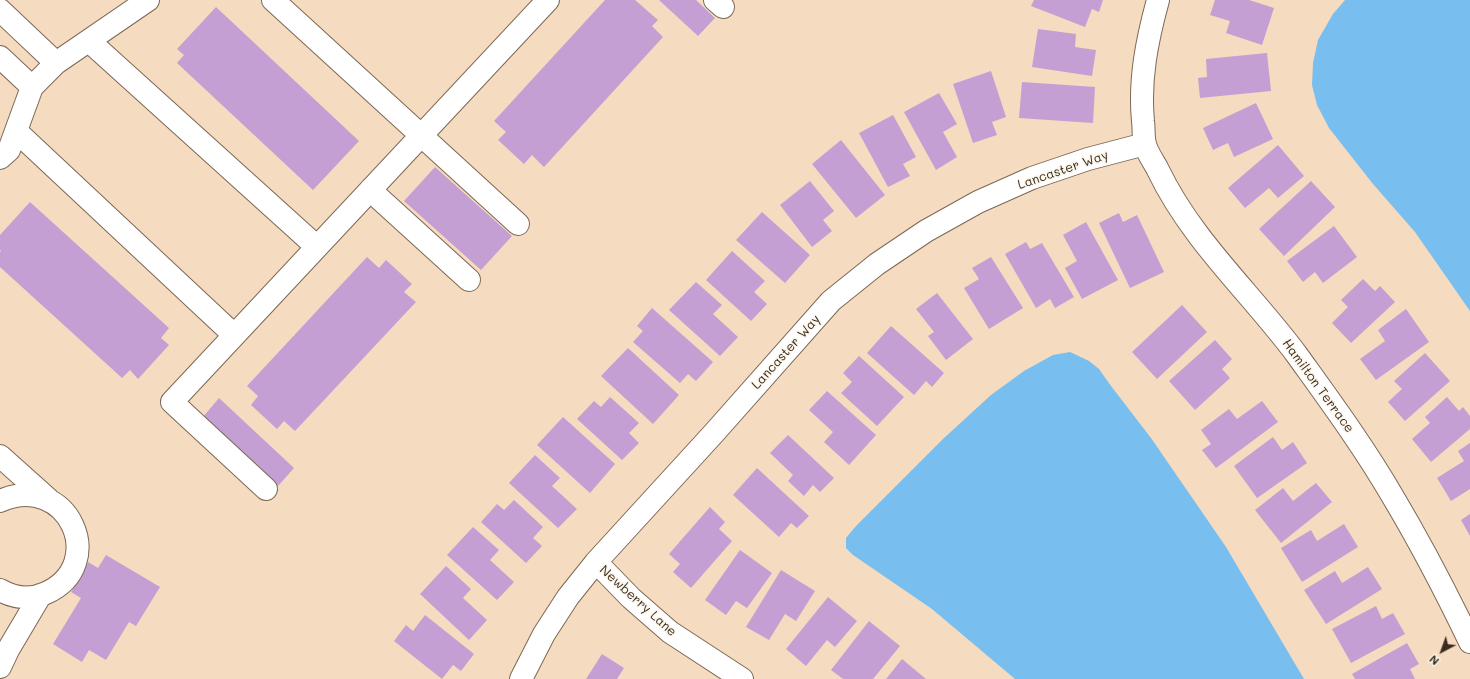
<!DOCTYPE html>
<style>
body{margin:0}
#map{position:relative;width:1470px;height:679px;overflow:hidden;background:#f5dbbf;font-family:Mali,sans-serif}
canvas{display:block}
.north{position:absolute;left:1422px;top:631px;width:40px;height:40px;-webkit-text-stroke:3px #fbf7ec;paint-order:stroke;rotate:221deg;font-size:11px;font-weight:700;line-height:16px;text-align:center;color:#3b2a1e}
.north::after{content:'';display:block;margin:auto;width:14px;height:18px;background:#3b2a1e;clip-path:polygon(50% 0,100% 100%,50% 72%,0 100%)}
</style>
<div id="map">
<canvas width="1470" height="679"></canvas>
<div class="north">N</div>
</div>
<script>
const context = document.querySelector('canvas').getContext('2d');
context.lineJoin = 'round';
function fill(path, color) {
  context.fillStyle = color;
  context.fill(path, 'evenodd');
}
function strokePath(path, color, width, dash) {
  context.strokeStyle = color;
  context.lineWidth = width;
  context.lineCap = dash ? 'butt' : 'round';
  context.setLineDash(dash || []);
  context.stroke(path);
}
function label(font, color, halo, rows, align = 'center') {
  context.font = font + ' Mali,sans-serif';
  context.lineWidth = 3;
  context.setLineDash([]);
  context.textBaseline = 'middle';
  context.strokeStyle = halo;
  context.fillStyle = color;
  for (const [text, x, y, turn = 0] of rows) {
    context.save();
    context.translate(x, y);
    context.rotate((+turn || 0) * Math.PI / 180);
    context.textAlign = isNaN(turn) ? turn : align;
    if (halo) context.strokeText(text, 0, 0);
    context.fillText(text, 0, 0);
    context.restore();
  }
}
const water = new Path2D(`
 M 1345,0 L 1470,0 L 1470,311 L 1415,232 L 1373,184 L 1329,128 L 1317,105 L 1312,85 L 1313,63 L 1318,40 L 1333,14 Z
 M 1070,352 L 1089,361 L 1099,369 L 1111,386 L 1151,438 L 1226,547 L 1304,679 L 1015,679 L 932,609 L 853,555 L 846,548 L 846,538 L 856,526 L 943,439 L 991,395 L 1024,371 L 1053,355 Z`);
const building = new Path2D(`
 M 605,0 L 635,0 L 658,20 L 652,26 L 663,37 L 544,167 L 532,155 L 524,164 L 498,140 L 506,132 L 494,121 Z
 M 659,0 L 696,0 L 715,18 L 698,36 Z
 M 1034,0 L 1103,0 L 1099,12 L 1092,9 L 1085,27 L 1031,6 Z
 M 1215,0 L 1249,0 L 1274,8 L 1262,45 L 1226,33 L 1230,21 L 1210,15 Z
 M 216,7 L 359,141 L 313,190 L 177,63 L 184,55 L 177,49 Z
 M 1038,29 L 1076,34 L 1075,47 L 1096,50 L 1092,76 L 1032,67 Z
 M 1267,53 L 1271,91 L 1200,98 L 1198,78 L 1207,77 L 1206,59 Z
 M 991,71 L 1006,117 L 992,122 L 997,135 L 973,143 L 953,84 Z
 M 1022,82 L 1095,87 L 1093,123 L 1019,118 Z
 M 939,93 L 957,124 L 943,132 L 957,157 L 936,170 L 904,112 Z
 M 1256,103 L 1273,139 L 1234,157 L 1228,143 L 1213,150 L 1203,128 Z
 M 893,115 L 916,157 L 903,164 L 910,176 L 888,187 L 859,133 Z
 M 841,140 L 885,195 L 856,218 L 812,164 Z
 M 1278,145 L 1304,176 L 1278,198 L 1269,188 L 1245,208 L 1228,188 Z
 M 435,167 L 512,236 L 481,270 L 404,201 Z
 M 810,181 L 834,211 L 823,220 L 832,231 L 812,247 L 780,205 Z
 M 1311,181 L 1335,207 L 1284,256 L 1259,229 Z
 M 30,202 L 169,328 L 161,338 L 169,345 L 138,379 L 130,370 L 122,378 L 0,267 L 0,252 L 1,251 L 0,250 L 0,235 Z
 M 762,212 L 810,255 L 785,283 L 736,240 Z
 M 1119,213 L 1123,222 L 1137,215 L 1164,272 L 1130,288 L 1099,223 Z
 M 1086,222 L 1118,280 L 1082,299 L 1065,268 L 1077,261 L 1063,235 Z
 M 1334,226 L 1357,257 L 1323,283 L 1315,272 L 1303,282 L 1287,261 Z
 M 1026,242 L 1030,249 L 1042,243 L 1074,297 L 1055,308 L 1050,299 L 1036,308 L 1005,254 Z
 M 732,251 L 765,281 L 754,292 L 767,304 L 751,321 L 706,280 Z
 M 367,257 L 379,268 L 386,260 L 412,284 L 404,292 L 416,302 L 295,431 L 284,421 L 277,429 L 251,405 L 258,396 L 247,386 Z
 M 991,257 L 1023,308 L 989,329 L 964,288 L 979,279 L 972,268 Z
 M 1363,279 L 1375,291 L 1380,286 L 1395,302 L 1351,343 L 1332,323 L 1348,307 L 1341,300 Z
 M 696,282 L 722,305 L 713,314 L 738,337 L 720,356 L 669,310 Z
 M 937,293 L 973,339 L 946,360 L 928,336 L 934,332 L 916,309 Z
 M 1182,305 L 1207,332 L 1157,379 L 1132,352 Z
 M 652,308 L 713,362 L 696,381 L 688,374 L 680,383 L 633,342 L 643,331 L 637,326 Z
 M 1406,309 L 1429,342 L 1376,380 L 1360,359 L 1385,341 L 1378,330 Z
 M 891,326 L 944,373 L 932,387 L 926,381 L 914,395 L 867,353 Z
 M 1215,340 L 1232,359 L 1222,369 L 1230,378 L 1195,410 L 1169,381 Z
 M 628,348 L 679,395 L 653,424 L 601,376 Z
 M 1425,353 L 1450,381 L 1405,421 L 1388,402 L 1402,389 L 1394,381 Z
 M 859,356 L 904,397 L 877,426 L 841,393 L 852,382 L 843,373 Z
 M 827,391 L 876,435 L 849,465 L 824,442 L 833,432 L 809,410 Z
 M 610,397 L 639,423 L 629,433 L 639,443 L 622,460 L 577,419 L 594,401 L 601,407 Z
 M 1447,397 L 1459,411 L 1463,407 L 1470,416 L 1470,429 L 1431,462 L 1412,439 L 1430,423 L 1425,417 Z
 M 219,398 L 294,468 L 278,486 L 203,417 Z
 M 1262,401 L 1278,422 L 1216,468 L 1202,450 L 1211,444 L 1201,430 L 1229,409 L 1237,419 Z
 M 563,417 L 615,464 L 590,493 L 537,445 Z
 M 788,435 L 834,478 L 820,492 L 813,485 L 804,496 L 788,481 L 793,475 L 770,453 Z
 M 1273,437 L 1282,450 L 1293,442 L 1307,463 L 1257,498 L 1234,466 Z
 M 1470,443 L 1470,489 L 1451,501 L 1437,478 L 1464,461 L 1458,451 Z
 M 535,455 L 560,478 L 552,486 L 577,509 L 558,528 L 509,483 Z
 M 757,468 L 809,516 L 797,528 L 791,523 L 779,537 L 733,495 Z
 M 1316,483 L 1332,502 L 1281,543 L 1255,510 L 1283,488 L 1293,501 Z
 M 514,500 L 543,527 L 533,538 L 542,546 L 526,563 L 481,522 L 497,504 L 504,510 Z
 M 710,507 L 725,522 L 719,529 L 732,541 L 691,588 L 673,572 L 680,564 L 669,554 Z
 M 1470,514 L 1470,536 L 1461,520 Z
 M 1344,524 L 1358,547 L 1302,582 L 1281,548 L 1311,530 L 1317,541 Z
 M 473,527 L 499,550 L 490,560 L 514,582 L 497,600 L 447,555 Z
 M 740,550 L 772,573 L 747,608 L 736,601 L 726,615 L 705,600 Z
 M 106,555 L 160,587 L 136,626 L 129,622 L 106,660 L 89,650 L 82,662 L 53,644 L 81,598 L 71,592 L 88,562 L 98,568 Z
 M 446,566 L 471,589 L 463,598 L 487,620 L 469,640 L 420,594 Z
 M 1368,567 L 1382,589 L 1326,624 L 1304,590 L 1335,571 L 1342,583 Z
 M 781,570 L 815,591 L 796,621 L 785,614 L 769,640 L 746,627 Z
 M 828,597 L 857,621 L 835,647 L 827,640 L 806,666 L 786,649 Z
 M 1376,606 L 1382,619 L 1393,613 L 1405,634 L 1351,663 L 1332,629 Z
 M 425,615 L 474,654 L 461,671 L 453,665 L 442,679 L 394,641 L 406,625 L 413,631 Z
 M 869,621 L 900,646 L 873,679 L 843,679 L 831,670 Z
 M 1407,643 L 1419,664 L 1410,669 L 1415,679 L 1355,679 L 1352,674 Z
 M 602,654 L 624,668 L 617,679 L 586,679 Z
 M 902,659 L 926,679 L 886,679 Z`);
const minor = new Path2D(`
 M 273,0 L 518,224
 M 715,0 L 723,7
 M 1158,0 C 1147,40 1139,80 1143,121 C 1144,128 1143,137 1145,144 C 1147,153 1154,162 1158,170 C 1192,241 1251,293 1297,355 C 1330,401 1364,447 1393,497 C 1421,544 1446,592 1470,642
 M 0,10 L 56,63
 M 89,41 L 317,247
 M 0,57 L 32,87
 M 16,131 L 234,335
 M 0,158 L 9,150 L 32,87 L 56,63 L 148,0
 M 370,190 L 469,280
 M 0,456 L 48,499
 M 266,489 L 172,402 L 548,0
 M 0,501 C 69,471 109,565 46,593 C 31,600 14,598 0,590
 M 596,562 L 631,598 L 670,632 L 742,679
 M 0,667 L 8,650 L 40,596
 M 521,679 L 544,634 L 568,597 L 596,562 L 714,433 L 831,301 L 877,264 L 926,231 L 978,202 L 1032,178 L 1088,159 L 1145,144`);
const streetNames = [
 ["Lancaster Way",1063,170,-19],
 ["Lancaster Way",786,352,-48],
 ["Hamilton Terrace",1318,386,54],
 ["Newberry Lane",638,601,42]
];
fill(water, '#78beef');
fill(building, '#c49fd4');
strokePath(minor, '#7c6856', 24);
strokePath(minor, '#fff', 22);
label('13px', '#3b2a1e', '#fbf7ec', streetNames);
</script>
